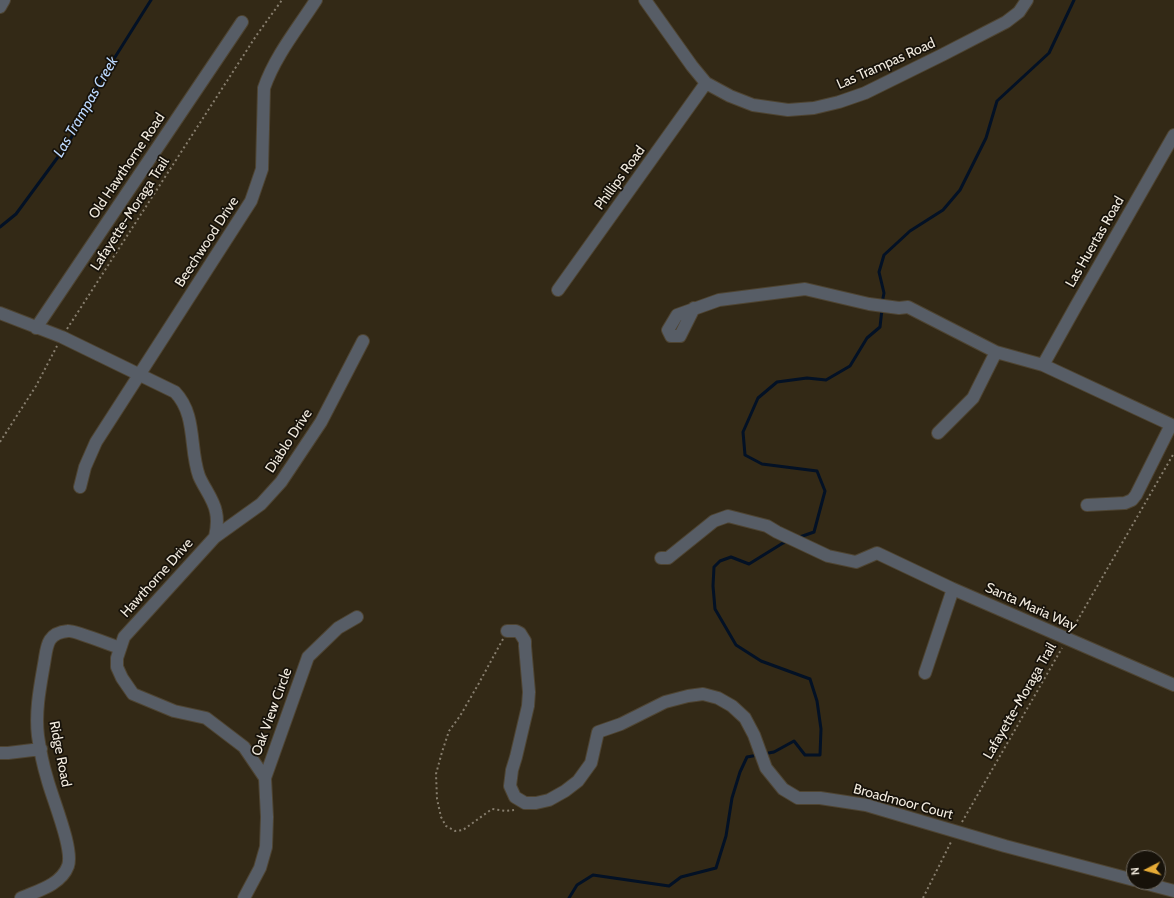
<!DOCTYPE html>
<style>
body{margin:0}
#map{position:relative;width:1174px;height:898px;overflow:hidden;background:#332916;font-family:Cabin,sans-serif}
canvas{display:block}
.north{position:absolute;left:1126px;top:850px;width:40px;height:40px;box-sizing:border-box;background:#17120a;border:1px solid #6e685f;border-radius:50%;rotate:264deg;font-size:11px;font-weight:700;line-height:16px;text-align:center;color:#f1eade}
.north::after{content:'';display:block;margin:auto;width:14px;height:18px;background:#e7ac36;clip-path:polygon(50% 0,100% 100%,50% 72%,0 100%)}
</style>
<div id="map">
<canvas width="1174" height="898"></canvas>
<div class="north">N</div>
</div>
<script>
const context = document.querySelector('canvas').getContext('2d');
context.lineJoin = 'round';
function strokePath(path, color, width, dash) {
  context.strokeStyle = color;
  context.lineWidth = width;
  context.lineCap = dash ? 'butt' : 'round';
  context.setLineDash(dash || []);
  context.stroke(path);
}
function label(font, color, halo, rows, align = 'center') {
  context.font = font + ' Cabin,sans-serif';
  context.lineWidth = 3.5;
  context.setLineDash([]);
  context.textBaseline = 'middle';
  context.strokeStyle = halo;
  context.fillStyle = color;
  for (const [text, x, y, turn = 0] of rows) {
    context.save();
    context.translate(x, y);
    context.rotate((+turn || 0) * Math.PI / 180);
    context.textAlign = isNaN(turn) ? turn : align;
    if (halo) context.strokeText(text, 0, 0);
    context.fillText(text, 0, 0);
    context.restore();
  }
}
const stream = new Path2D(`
 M 0,227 L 16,214 L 69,142 L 100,81 L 151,0
 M 882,303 L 884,293 L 879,272 L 884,255 L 910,231 L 943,210 L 960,190 L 986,138 L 997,101 L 1049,53 L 1074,0
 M 797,538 L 814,532 L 825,491 L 817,471 L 762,464 L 745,455 L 743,432 L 758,398 L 777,382 L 807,378 L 826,380 L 850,366 L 867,338 L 880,327 L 882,309
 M 763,754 L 774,752 L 794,741 L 805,755 L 820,755 L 821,729 L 817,701 L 810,679 L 761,661 L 736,645 L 715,609 L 713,586 L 714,567 L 720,561 L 731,557 L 749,564 L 783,543 L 788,541
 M 569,898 L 577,885 L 593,875 L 669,886 L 681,877 L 716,868 L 726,836 L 732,798 L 740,772 L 747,757 L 758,755`);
const path = new Path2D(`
 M 67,329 L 256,36 L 282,0
 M 0,442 L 36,386 L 57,346
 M 1072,630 L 1174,453
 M 503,639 L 479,683 L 460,716 L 449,731 L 442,752 L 436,774 L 437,799 L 441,817 L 446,826 L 455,831 L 463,830 L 492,809 L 506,811 L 514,810
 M 962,822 L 1062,648
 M 923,898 L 952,840`);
const minor = new Path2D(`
 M 645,0 L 692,66 L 706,83 L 730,96 L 753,105 L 788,110 L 814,108 L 839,102 L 865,93 L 944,54 L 1006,22 L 1019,12 L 1027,0
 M 0,7 L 4,0
 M 558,290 L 706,83
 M 694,308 L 680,336 L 671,336 L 668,330 L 677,315 L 719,300 L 805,289 L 869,304 L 899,308 L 908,307 L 996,352 L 1043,365 L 1174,426
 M 0,313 L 62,337 L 175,392 C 197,415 189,448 199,476 C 204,488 214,500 216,512 C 218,521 217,528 215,537
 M 36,328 L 242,22
 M 1043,365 L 1076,306 L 1174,135
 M 938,433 L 973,398 L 996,352
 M 80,487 L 85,467 L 96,442 L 251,201 L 262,169 L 264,88 C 275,56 298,28 316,0
 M 1087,505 L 1125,503 L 1132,500 L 1136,495 L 1171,425
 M 661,558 L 668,558 L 714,521 L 728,516 L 767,526 L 777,532 L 828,556 L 856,562 L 877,553 L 953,589 L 1174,685
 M 507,631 L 516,631 L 520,633 L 525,641 L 525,646 L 529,692 L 528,706 L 516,757 L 512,770 L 510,786 L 515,797 L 525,803 L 536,803 L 549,800 L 565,791 L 578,781 L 591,763 L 598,732 L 621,724 L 665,702 L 688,696 L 703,694 L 718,698 L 732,706 L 745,718 L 754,735 L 766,768 L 783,789 L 798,798 L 820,798 L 866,805 L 1005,846 L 1134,880
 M 925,673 L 953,589
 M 0,753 L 8,753 L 41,749
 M 265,778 L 308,657 L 338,628 L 357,617
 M 1140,882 L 1174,891
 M 21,898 C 37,891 61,885 68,866 C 74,849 52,798 47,778 C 43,765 40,750 38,736 C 35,712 40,687 44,664 C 47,647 46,633 68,631 C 74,630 111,645 120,648
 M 244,898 L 260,868 L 266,847 L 267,817 L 265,778 L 244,747 L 206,718 L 174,711 L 133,694 L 122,678 L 117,667 L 117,658 L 124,637 L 215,537 L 261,504 L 281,482 L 321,422 L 363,341`);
const streetNames = [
 ["Las Trampas Road",886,64,-24],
 ["Old Hawthorne Road",127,166,-56],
 ["Phillips Road",620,178,-54],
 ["Lafayette-Moraga Trail",130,214,-57],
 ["Beechwood Drive",207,242,-57],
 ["Las Huertas Road",1095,242,-60],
 ["Diablo Drive",289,441,-57],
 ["Hawthorne Drive",157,578,-48],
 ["Santa Maria Way",1031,607,24],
 ["Lafayette-Moraga Trail",1020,701,-60],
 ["Oak View Circle",272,712,-70],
 ["Ridge Road",60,754,79],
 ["Broadmoor Court",903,802,15]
];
const waterNames = [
 ["Las Trampas Creek",86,107,-60]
];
strokePath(stream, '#031125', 3);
strokePath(minor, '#4e4432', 14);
strokePath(path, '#877e6e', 2, [2, 3]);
strokePath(minor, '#575d66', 12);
label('14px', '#f1eade', '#17120a', streetNames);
label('italic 15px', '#bcd8fe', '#17120a', waterNames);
</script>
